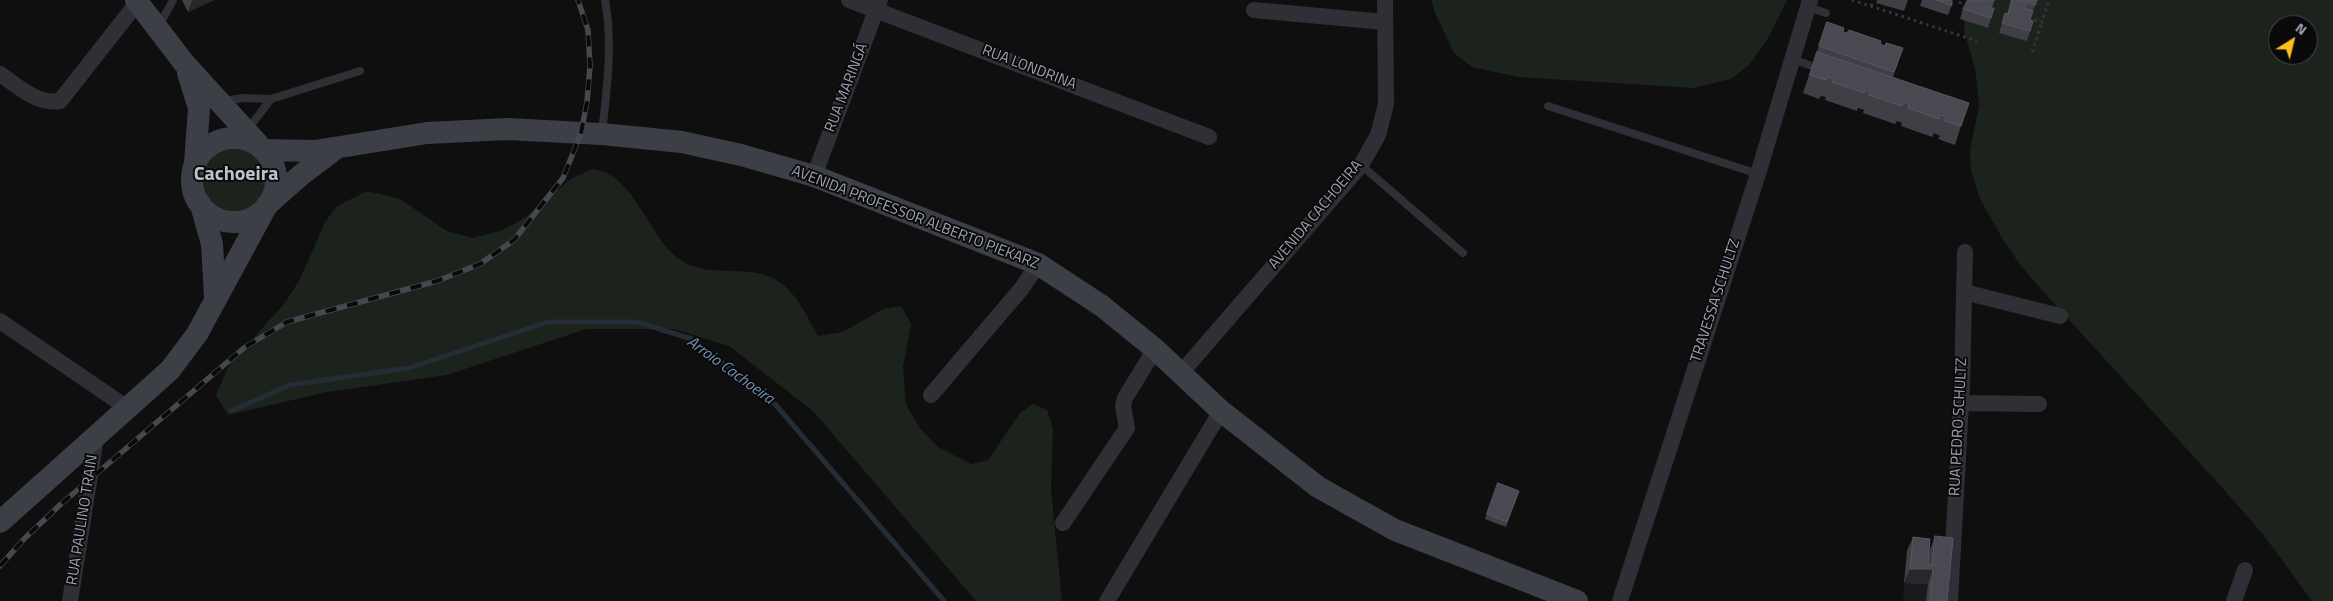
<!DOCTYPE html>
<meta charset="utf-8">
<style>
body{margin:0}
#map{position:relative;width:2333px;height:601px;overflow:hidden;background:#0f0f10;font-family:"Titillium Web",sans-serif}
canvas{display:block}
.north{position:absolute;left:2268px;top:15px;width:50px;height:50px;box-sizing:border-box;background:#0a0a0b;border:1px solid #45474e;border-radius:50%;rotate:36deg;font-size:14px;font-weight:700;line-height:20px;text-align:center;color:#9ea3b3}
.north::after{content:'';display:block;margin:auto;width:18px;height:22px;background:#ffbf18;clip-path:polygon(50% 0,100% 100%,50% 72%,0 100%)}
</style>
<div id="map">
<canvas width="2333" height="601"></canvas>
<div class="north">N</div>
</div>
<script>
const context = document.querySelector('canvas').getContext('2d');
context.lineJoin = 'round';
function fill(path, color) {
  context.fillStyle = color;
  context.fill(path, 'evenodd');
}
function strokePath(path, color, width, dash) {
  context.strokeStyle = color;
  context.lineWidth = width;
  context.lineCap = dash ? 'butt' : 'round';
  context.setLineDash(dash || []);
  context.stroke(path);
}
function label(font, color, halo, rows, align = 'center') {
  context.font = font + ' "Titillium Web",sans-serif';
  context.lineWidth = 4;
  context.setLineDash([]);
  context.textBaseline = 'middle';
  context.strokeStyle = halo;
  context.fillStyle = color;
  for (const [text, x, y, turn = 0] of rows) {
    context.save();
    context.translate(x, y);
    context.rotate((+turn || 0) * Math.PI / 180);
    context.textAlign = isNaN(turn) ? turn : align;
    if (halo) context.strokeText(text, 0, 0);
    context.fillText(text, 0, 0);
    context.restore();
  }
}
const built = new Path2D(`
 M 1908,545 L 1946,549 L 1945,601 L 1903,601 Z`);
const green = new Path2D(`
 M 1431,0 L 1787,0 L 1767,40 L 1750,64 L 1731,79 L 1694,88 L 1518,77 L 1472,67 L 1454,53 L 1436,15 Z
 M 1966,0 L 2333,0 L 2333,601 L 2312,601 L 2265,537 L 2227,493 L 2040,288 L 2021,266 L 2002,238 L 1980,199 L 1971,171 L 1970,151 L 1979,105 L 1975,68 L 1964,31 ZM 2278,25 L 2308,25 L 2308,55 L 2278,55 Z
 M203 180a31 31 0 1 1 62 0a31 31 0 1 1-62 0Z
 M 592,169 C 635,174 647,235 679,259 C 709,281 753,261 781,283 C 798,296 808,318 818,336 L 843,332 L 883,309 L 901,306 L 911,324 L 903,367 L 906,404 L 919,427 L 938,447 L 971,464 L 988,460 L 1020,413 L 1033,404 L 1047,410 L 1053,429 L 1051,489 L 1062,601 L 976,601 L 813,411 L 729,346 L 674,329 L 586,329 L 447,375 L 327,392 L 228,415 L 216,395 L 229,365 L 284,304 L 299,281 L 325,222 L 337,206 L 367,191 L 400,199 L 447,231 L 473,238 L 503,230 L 526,217 L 572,178 Z`);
const stream = new Path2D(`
 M 231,411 L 290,385 L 409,368 L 548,322 L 637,322 L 692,339 L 775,404 L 944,601`);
const path = new Path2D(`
 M 1852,0 L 1977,41
 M 1960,4 L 1961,0
 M 1871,6 L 1873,0
 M 2028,18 L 2042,22 L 2049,0
 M 2032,52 L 2042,22`);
const lane = new Path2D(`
 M 1808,7 L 1826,13
 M 159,26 L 173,0
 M 1793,59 L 1809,65
 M 224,101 L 243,98 L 271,99 L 360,71
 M 1548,106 L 1758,174
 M 248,129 L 271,99
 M 602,132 C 607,88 613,44 605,0
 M 1361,165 L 1463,253`);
const street = new Path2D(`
 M 849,0 L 1209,137
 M 1254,10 L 1384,22
 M 0,74 C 18,86 37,105 60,101 L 137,3
 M 814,176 L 880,0
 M 1964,292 L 2060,316
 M 0,321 L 129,409
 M 1181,373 L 1361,165 L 1378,135 L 1386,104 L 1385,0
 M 931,395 L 1022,288 L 1038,264
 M 1960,403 L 2039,404
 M 1063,523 L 1127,428 L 1123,406 L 1125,398 L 1155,349
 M 70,601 L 96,438
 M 1107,601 L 1221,411
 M 1620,601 L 1758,174 L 1810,0
 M 1950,601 L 1962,386 L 1965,252
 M 2234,601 L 2245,570`);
const secondary = new Path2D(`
 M 136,0 L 184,63 L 258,144
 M 188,73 L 199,108 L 195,163
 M192 180a42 42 0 1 1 84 0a42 42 0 1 1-84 0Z
 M 263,150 L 315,151 L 427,133 L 507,129 L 602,134 L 682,142 L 741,155 L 814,176 L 1038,264 L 1102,306 L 1155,349 L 1221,411 L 1318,487 L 1395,530 L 1577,601
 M 201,205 L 212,244 L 215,297
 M 0,522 L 170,370 L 197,334 L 267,205 L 301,175 L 334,150`);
const rail = new Path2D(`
 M 0,566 L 25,538 L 61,504 L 245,347 L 287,322 L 437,281 L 480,264 L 514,240 L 563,178 L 581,133 L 587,102 L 590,66 L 588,30 L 578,0`);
const wall = new Path2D(`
 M 182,0 L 214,0 L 188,12 Z
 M 1877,0 L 1908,0 L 1904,11 L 1876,3 Z
 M 1922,0 L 1952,0 L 1952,5 L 1948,15 L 1920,6 Z
 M 2011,0 L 2038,0 L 2032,12 L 2030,20 L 2030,31 L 2027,41 L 1999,33 L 2005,13 L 2007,14 Z
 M 1991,8 L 1991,18 L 1988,28 L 1960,19 L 1963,9 Z
 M 1827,22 L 1843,32 L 1885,46 L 1903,48 L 1893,77 L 1961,126 L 1955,145 L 1938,139 L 1940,136 L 1934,133 L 1932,137 L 1901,126 L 1902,123 L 1897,121 L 1895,124 L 1863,113 L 1864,110 L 1858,108 L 1857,111 L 1825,100 L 1826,97 L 1821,96 L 1819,99 L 1803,93 Z
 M 1498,483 L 1519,491 L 1506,527 L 1485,519 Z
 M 1935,536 L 1947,601 L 1926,601 L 1928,584 L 1904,583 L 1907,551 L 1913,537 L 1928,564 L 1930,550 Z`);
const shadedWall = new Path2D(`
 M 192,0 L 214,0 L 188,12 Z
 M 1910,569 L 1933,569 L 1928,584 L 1904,583 Z`);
const building = new Path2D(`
 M 1936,0 L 1952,0 L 1952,5 Z
 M 1968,0 L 1994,0 L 1991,8 L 1994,8 L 1991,18 L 1963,9 Z
 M 2012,0 L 2037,0 L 2035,5 L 2027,2 L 2025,9 L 2033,11 L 2030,20 L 2033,21 L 2030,31 L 2002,23 L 2005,13 L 2008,14 Z
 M 1827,22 L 1844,28 L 1843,32 L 1847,33 L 1849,30 L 1881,41 L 1880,44 L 1885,46 L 1886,43 L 1903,48 L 1894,72 L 1819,46 Z
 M 1817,52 L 1969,103 L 1961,126 L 1945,121 L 1946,117 L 1940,115 L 1939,119 L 1908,108 L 1909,104 L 1903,102 L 1902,106 L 1869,95 L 1870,92 L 1865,90 L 1864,93 L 1832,82 L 1833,79 L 1827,77 L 1826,80 L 1810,75 Z
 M 1498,483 L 1519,491 L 1507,522 L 1487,514 Z
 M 1935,536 L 1953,538 L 1947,601 L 1930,601 L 1933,569 L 1910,569 L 1913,537 L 1930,539 L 1928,564 L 1932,565 Z`);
const streetNames = [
 ["RUA LONDRINA",1029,68,21],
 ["RUA MARINGÁ",847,88,-69],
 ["AVENIDA CACHOEIRA",1316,215,-50],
 ["AVENIDA PROFESSOR ALBERTO PIEKARZ",915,218,21],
 ["TRAVESSA SCHULTZ",1716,301,-72],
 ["RUA PEDRO SCHULTZ",1959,427,-87],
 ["RUA PAULINO TRAIN",83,520,-81]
];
const waterNames = [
 ["Arroio Cachoeira",730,371,36]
];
const districtNames = [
 ["Cachoeira",236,175]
];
fill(built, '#1a1b1d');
fill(green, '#1b231c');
strokePath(stream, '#242c35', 5);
strokePath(path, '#35373d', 3, [2.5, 4]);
strokePath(lane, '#2f3035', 8);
strokePath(street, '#2f3035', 16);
strokePath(secondary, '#3d3f46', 22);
strokePath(rail, '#46484f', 5.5);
strokePath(rail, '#0a0a0b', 4, [11]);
fill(wall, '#3f3f45');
fill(shadedWall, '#28272b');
fill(building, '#494951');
strokePath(building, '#575760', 1);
label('15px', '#9ea3b3', '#0a0a0b', streetNames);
label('italic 16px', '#7090b3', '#0a0a0b', waterNames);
label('bold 20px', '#bfc2ce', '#0a0a0b', districtNames);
</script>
